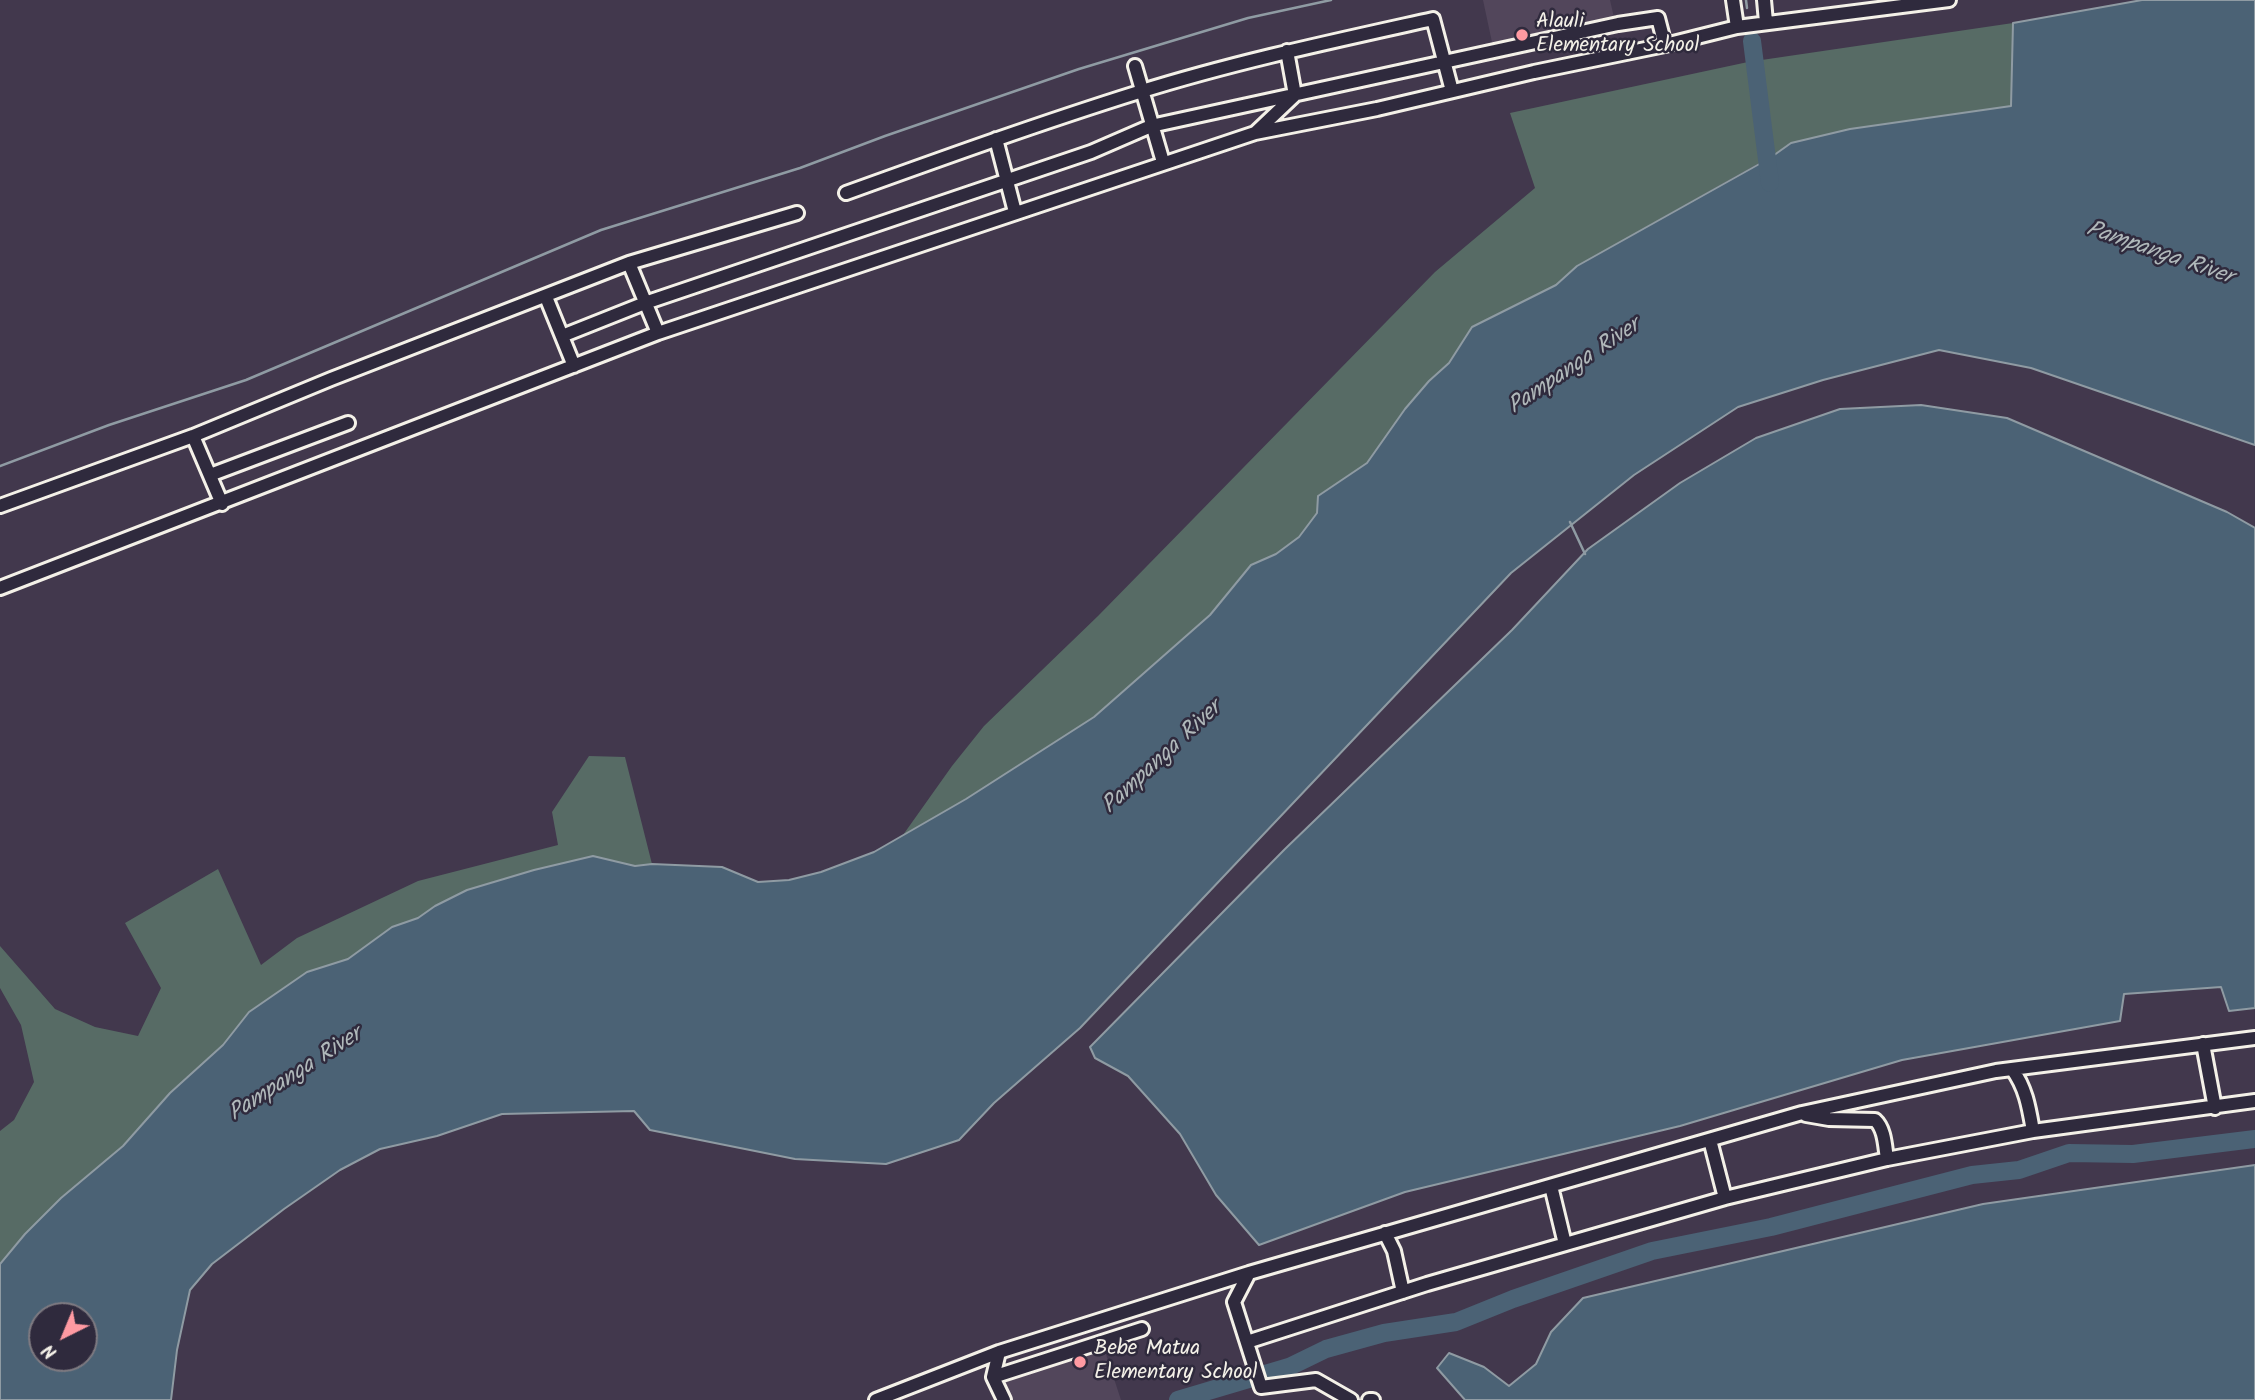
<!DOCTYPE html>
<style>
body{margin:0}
#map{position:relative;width:2255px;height:1400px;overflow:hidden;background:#42384d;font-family:Kalam,sans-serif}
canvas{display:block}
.north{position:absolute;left:28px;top:1302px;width:70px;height:70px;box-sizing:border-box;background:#2f2a3d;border:2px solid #7e7a81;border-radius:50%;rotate:223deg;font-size:19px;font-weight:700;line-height:28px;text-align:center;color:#f4f1e8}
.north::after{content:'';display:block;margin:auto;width:24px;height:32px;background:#ff9aa2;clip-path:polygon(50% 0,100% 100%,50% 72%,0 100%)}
</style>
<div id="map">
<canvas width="2255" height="1400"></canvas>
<div class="north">N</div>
</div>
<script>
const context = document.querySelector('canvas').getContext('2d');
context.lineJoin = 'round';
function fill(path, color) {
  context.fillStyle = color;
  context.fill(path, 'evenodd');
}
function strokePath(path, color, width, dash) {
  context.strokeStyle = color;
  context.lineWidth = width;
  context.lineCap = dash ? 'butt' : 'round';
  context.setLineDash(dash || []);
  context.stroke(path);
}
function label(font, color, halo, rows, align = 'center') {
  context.font = font + ' Kalam,sans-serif';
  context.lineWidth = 5;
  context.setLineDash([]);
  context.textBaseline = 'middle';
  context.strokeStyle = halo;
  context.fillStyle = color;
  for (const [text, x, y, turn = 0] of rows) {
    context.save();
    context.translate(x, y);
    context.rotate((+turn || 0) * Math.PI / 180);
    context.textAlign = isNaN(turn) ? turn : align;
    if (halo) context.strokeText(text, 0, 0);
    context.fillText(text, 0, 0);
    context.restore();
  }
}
const built = new Path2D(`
 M 1483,0 L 1610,0 L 1615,22 L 1493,47 Z
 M 1103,1345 L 1121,1400 L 1009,1400 L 1000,1379 Z`);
const green = new Path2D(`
 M 2013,23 L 2011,106 L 1851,129 L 1791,143 L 1770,157 L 1577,266 L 1556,285 L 1472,327 L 1449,363 L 1429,381 L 1405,409 L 1367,463 L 1319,495 L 1317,513 L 1299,537 L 1276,554 L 1251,565 L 1210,615 L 1094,717 L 966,799 L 903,835 L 952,766 L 984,726 L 1098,616 L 1435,272 L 1535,188 L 1510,113 L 1748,62 Z
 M 589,756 L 625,757 L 652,864 L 635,866 L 593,856 L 506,878 L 467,890 L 435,906 L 418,918 L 392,927 L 348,959 L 307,972 L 249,1012 L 223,1045 L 170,1093 L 123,1146 L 61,1198 L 25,1234 L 0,1264 L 0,1131 L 14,1120 L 34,1082 L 21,1025 L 0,988 L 0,946 L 55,1009 L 95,1027 L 138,1036 L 161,988 L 125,923 L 218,869 L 261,965 L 297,938 L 418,881 L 558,845 L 552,812 Z`);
const water = new Path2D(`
 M 2142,0 L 2255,0 L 2255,445 L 2031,368 L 1939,350 L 1823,380 L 1738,407 L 1634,475 L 1511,573 L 1080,1028 L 994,1103 L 959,1140 L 886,1164 L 795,1159 L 650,1130 L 634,1111 L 502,1114 L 437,1136 L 380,1149 L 340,1170 L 284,1209 L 212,1264 L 190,1290 L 177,1350 L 171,1400 L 0,1400 L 0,1264 L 25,1234 L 61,1198 L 123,1146 L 170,1093 L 223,1045 L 249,1012 L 307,972 L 348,959 L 392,927 L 418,918 L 435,906 L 467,890 L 534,870 L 593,856 L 635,866 L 652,864 L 722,867 L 758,882 L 789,880 L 821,872 L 874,852 L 966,799 L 1094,717 L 1210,615 L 1251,565 L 1276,554 L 1299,537 L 1317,513 L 1318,496 L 1367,463 L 1405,409 L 1429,381 L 1449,363 L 1472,327 L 1556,285 L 1577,266 L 1770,158 L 1791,143 L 1850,129 L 2011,106 L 2013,23 ZM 42,1316 L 84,1316 L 84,1358 L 42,1358 Z
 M 1921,405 L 2007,418 L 2227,512 L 2255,528 L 2255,1008 L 2229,1011 L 2221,987 L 2124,994 L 2120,1021 L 1902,1060 L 1680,1126 L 1405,1192 L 1259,1245 L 1216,1195 L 1180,1134 L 1128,1076 L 1095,1058 L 1090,1047 L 1285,849 L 1512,630 L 1588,549 L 1680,483 L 1756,438 L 1840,409 Z
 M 2255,1165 L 2255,1400 L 1465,1400 L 1437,1368 L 1449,1353 L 1484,1367 L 1509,1386 L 1536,1364 L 1551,1332 L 1583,1298 L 1983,1204 Z`);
const stream = new Path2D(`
 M 1746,0 L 1747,8
 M 0,466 L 109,425 L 246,380 L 601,230 L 800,168 L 885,136 L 1079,69 L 1248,18 L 1331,0
 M 1570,522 L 1585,554`);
const river = new Path2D(`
 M 1752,41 L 1770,183
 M 1178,1400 L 1289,1367 L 1326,1349 L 1384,1333 L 1456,1322 L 1513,1299 L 1652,1251 L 1771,1227 L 1972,1175 L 2019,1170 L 2069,1153 L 2133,1154 L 2255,1139`);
const minor = new Path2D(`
 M 1733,0 L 1737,27
 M 1764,0 L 1766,22
 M 1135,66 L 1163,162
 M 1255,133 L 1295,95 L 1287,51
 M 996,139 L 1015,212
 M 846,193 C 943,158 1040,123 1139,92 C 1235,62 1334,41 1433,19 L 1452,91
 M 629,263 L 658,333
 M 546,297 L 574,366
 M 562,336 L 645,303 L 1091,152 L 1151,126 L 1618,24 L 1658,18 L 1665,45
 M 193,436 L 222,504
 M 210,475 L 348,423
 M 0,506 L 193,436 L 331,379 L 629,263 L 797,213
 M 0,588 L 658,333 L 1255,133 L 1377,109 L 1534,72 L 1665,45 L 1737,27 L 1949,0
 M 2203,1044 L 2215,1108
 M 2012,1069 C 2026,1088 2029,1108 2033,1131
 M 1806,1115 L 1829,1119 L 1875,1120 C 1885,1129 1885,1147 1887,1159
 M 1710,1140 L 1725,1198
 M 1551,1186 L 1565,1244
 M 1385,1233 L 1394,1251 L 1403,1292
 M 1249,1273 L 1234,1302 L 1261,1387 L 1316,1380 L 1351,1400
 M 1247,1342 L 1427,1284 L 1725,1198 L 1887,1159 L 2033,1131 L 2255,1101
 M 999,1352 L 993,1377 L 1004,1400
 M 993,1377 L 1142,1329
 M 876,1400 L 999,1352 L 1249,1273 L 1802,1113 L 1996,1071 L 2255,1038
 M 1369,1400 L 1373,1400`);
const markers = [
 [1522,35,7,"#ff9aa2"],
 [1080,1362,7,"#ff9aa2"]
];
const poiNames = [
 ["Alauli",1536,23],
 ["Elementary School",1536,47],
 ["Bebe Matua",1094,1350],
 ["Elementary School",1094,1374]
];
const waterNames = [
 ["Pampanga River",2159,255,19],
 ["Pampanga River",1575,368,-34],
 ["Pampanga River",1163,759,-43],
 ["Pampanga River",296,1076,-33]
];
fill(built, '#52465b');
fill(green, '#576b65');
fill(water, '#4b6275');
strokePath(water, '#8f9ba3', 2);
strokePath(stream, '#8f9ba3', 2.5);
strokePath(river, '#4b6275', 18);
strokePath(minor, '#f4f1e8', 18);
strokePath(minor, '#2f2a3d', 12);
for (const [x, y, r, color] of markers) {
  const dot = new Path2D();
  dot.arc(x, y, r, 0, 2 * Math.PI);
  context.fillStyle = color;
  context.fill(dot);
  strokePath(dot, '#2f2a3d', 2.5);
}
label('21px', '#f4f1e8', '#2f2a3d', poiNames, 'left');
label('italic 23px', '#b0b8ba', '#2f2a3d', waterNames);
</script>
